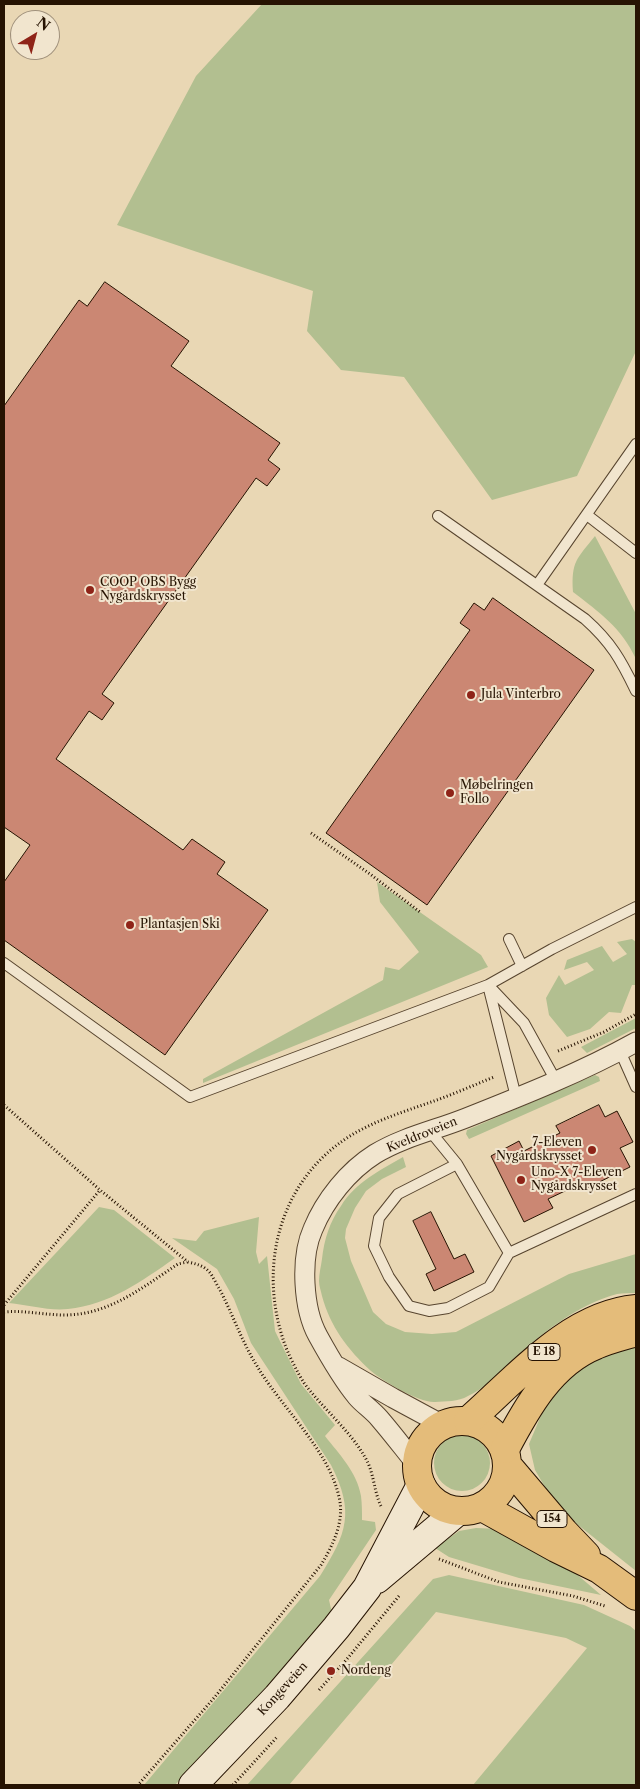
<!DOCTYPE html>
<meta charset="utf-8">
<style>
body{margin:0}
#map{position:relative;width:640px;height:1789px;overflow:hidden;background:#e9d7b4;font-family:"Libre Caslon Text",serif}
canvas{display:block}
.frame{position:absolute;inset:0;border:5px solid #261302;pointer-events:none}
.north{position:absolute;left:10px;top:10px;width:50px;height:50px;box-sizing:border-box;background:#f1e5ce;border:1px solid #a0917c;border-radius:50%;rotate:37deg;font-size:14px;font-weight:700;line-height:20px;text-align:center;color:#261302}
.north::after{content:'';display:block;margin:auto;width:18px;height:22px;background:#8f2418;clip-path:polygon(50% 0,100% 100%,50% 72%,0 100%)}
</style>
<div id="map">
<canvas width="640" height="1789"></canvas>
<div class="frame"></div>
<div class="north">N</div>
</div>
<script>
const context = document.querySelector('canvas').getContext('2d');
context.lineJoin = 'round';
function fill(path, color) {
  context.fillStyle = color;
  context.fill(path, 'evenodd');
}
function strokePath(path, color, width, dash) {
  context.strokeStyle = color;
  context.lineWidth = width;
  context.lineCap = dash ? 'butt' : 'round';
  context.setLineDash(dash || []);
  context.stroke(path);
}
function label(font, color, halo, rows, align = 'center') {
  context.font = font + ' "Libre Caslon Text",serif';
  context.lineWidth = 4;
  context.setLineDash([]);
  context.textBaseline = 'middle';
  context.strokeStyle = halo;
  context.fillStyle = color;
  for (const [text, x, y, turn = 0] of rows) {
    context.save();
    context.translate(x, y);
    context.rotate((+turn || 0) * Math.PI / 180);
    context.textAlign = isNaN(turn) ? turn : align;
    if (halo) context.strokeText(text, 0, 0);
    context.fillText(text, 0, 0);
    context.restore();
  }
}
const green = new Path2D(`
 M 262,4 L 636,4 L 636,351 L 577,476 L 492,500 L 404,377 L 341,370 L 307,331 L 313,291 L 117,225 L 196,76 Z
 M 595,536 L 636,614 L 636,659 C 621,627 600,613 573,592 C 571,561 577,559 595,536 Z
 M 377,882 L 481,955 L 488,967 L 203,1083 L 203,1079 L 383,980 L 385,967 L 399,970 L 419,952 L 380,902 Z
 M 632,939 L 636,942 L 636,985 L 632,985 L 621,1013 L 609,1012 L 590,1029 L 567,1037 L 549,1015 L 546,998 L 559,975 L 565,985 L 594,970 L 587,962 L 564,970 L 567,960 L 602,946 L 613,962 L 627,954 L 617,942 Z
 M 636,1018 L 636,1028 L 587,1053 L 581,1047 Z
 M 595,1075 L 599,1077 L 600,1081 L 469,1139 L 466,1134 L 467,1130 Z
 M 403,1157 L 406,1167 L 382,1179 L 366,1191 L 355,1208 L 346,1229 L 345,1238 L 351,1261 L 373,1312 L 386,1324 L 405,1332 L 432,1334 L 456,1332 L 569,1274 L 636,1254 L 636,1293 C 630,1293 623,1293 617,1294 C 576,1305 540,1335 509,1363 C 497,1374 484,1389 468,1396 C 458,1402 446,1401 435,1402 C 419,1403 383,1381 371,1371 C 348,1350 330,1326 322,1296 C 321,1291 319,1286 319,1281 C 319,1274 321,1266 322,1259 C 324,1240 330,1221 341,1206 C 355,1183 380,1170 403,1157 Z
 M 99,1207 L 114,1210 L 175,1258 C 142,1281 109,1305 68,1309 C 49,1311 28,1305 9,1303 Z
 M 259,1217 L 256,1252 L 259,1264 L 267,1256 L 275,1331 L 301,1384 L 335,1425 L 325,1436 C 339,1454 357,1472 361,1496 C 362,1504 362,1512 362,1520 L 375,1522 L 376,1530 L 329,1600 L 332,1613 L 262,1692 L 175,1785 L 144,1785 L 320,1576 C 347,1533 355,1512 331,1465 L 251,1343 L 234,1299 L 217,1269 L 172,1238 L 196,1241 L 204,1231 Z
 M 636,1342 L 636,1571 L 558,1509 L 535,1470 L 529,1444 L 542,1413 L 561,1386 L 581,1365 Z
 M434 1463a28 28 0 1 1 56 0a28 28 0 1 1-56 0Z
 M 476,1528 L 501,1529 L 560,1560 L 601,1595 L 519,1578 L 449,1557 L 435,1548 L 459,1531 Z
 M 449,1575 L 584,1605 L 630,1626 L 636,1631 L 636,1785 L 473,1785 L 587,1648 L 566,1638 L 436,1612 L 289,1785 L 247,1785 L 433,1579 Z`);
const building = new Path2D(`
 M 105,282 L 189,341 L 171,366 L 280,443 L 268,460 L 280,469 L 267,486 L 256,478 L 102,694 L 114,703 L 102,720 L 89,711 L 56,759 L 183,850 L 192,839 L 225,862 L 217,874 L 268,910 L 165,1055 L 4,940 L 4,882 L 30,845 L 4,827 L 4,406 L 79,300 L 87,306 Z
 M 493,598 L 594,670 L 427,905 L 326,833 L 470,630 L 460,623 L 474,603 L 484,610 Z
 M 599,1105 L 605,1117 L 617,1111 L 633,1142 L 620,1148 L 630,1167 L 587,1188 L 584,1182 L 548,1199 L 553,1208 L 524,1222 L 491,1156 L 519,1141 L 524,1151 L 560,1133 L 556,1126 Z
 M 431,1212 L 454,1259 L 465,1254 L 474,1272 L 434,1291 L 426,1274 L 436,1269 L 413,1221 Z`);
const path = new Path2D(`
 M 311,833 L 370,874 L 420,912
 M 558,1051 L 604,1032 L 636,1014
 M 4,1105 L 100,1190 L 188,1262 C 197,1264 205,1266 211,1274 C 214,1279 217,1285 220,1290 C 233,1315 242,1342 257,1366 C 281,1407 329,1450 339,1497 C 345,1521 333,1545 321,1565 L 214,1698 L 138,1785
 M 4,1305 L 100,1190
 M 4,1312 C 24,1310 44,1315 65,1315 C 109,1315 143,1287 178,1264 L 187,1262
 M 381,1506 C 374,1492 374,1473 366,1459 C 350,1430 324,1410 304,1383 C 298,1374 286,1350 283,1339 C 258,1263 281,1179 350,1136 C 376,1120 406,1111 434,1101 C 454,1094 474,1085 494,1077
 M 439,1559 L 499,1582 L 573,1596 L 605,1606
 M 319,1690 L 347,1659 L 399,1596
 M 233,1785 L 278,1736`);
const service = new Path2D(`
 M 587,515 L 636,553
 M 438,516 L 585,619 C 611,642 621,660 636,691
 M 537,585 L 636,444
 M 509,939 L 522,966
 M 4,963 L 190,1097 L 488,985 L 552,949 L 636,907
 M 620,1051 L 636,1087
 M 516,1097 L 488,985 L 524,1023 L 556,1081
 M 430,1131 L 457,1164 L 509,1253 L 636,1194
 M 457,1164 L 398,1194 L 379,1218 L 374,1246 L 389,1277 L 409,1306 L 429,1311 L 448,1308 L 489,1287 L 509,1253`);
const minor = new Path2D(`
 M 339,1367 L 393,1398 L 443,1425
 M 417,1465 C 404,1449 392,1433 379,1418 C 372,1410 363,1404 357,1397 C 342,1379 329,1356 318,1336 C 303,1309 300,1258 313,1229 C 325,1200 348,1171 375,1154 C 403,1137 436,1130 466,1118 C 524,1095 582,1072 636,1042`);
const secondary = new Path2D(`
 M 377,1579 L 458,1511
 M 193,1785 L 277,1697 L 336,1628 L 367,1588 L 421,1485`);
const primary = new Path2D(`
 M417 1466a45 45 0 1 1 90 0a45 45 0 1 1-90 0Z
 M 508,1466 L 564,1532 L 586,1555
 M 482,1507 L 556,1548 L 599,1569 L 636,1596`);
const trunk = new Path2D(`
 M 468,1421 C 516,1379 569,1315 636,1309
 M 505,1449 C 526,1409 551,1363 596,1345 C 609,1339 623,1336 636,1332`);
const markers = [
 [90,590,5,"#8f2418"],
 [471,695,5,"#8f2418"],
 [450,793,5,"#8f2418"],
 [130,925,5,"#8f2418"],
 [592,1150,5,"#8f2418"],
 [521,1180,5,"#8f2418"],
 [331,1671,5,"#8f2418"]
];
const shields = [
 [544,1352,32],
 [552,1519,30]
];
const shieldNames = [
 ["E 18",544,1352],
 ["154",552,1519]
];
const poiNames = [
 ["COOP OBS Bygg",100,583],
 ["Nygårdskrysset",100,597],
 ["Jula Vinterbro",481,695],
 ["Møbelringen",460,786],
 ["Follo",460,800],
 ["Plantasjen Ski",140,925],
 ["7-Eleven",582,1143,"right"],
 ["Nygårdskrysset",582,1157,"right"],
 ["Uno-X 7-Eleven",531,1173],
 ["Nygårdskrysset",531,1187],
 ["Nordeng",341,1671]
];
const streetNames = [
 ["Kveldroveien",422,1135,-22],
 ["Kongeveien",283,1689,-48]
];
fill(green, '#b2bf90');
fill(building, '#cb8773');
strokePath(building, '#261302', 1);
strokePath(service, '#57442e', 12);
strokePath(minor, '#57442e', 21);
strokePath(secondary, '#261302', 30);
strokePath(primary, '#261302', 30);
strokePath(trunk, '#261302', 30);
strokePath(path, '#261302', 3, [1, 2.5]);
strokePath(service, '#f1e5ce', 10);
strokePath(minor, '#f1e5ce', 19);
strokePath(secondary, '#f1e5ce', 28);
strokePath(primary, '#e4bc7a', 28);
strokePath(trunk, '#e4bc7a', 28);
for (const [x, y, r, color] of markers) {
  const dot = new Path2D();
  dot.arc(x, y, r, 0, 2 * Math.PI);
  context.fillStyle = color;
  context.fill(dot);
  strokePath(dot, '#f1e5ce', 2);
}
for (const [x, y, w] of shields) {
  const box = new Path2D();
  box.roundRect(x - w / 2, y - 8.5, w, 17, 4);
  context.fillStyle = '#f1e5ce';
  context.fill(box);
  strokePath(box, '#261302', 1);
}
label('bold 11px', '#261302', null, shieldNames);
label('12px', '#261302', '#f1e5ce', poiNames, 'left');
label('12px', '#261302', '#f1e5ce', streetNames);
</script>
